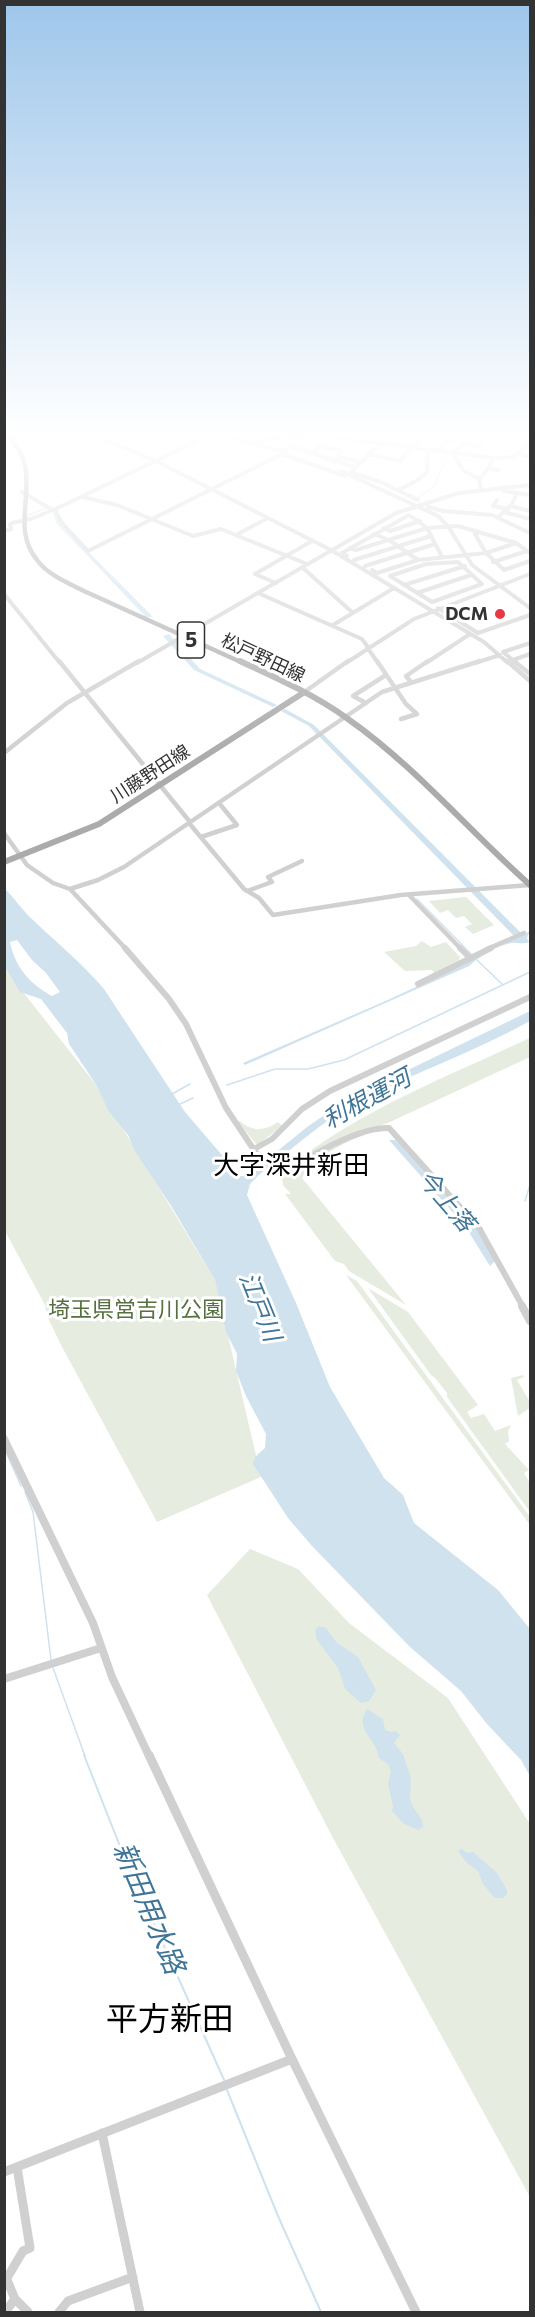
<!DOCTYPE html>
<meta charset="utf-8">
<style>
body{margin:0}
#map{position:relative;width:535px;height:2317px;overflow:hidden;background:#fff;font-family:Commissioner,sans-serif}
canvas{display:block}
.frame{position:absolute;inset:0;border:6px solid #333;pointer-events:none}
</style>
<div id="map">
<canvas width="535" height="2317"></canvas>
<div class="frame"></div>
</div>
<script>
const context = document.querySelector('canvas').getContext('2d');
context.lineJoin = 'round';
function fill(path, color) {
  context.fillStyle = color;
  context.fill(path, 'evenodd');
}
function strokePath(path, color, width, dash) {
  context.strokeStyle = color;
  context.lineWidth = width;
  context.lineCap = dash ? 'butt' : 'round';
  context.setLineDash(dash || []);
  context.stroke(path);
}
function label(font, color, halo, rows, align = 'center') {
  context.font = font + ' Commissioner,"Noto Sans JP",sans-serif';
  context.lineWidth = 6;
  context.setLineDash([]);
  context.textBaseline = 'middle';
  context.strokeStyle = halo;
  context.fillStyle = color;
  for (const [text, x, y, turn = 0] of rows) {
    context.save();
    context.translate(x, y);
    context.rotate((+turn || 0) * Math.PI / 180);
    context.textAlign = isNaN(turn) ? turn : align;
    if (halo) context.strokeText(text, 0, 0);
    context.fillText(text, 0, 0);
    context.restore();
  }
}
const green = new Path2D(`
 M 466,897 L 494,925 L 473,934 L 465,927 L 472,924 L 464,916 L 456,918 L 448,910 L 440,913 L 429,901 Z
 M 422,941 L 431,947 L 446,942 L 460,957 L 459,960 L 434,973 L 432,970 L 405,971 L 384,952 L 416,946 Z
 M 4,965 L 12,978 L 97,1086 L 215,1280 L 261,1477 L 157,1522 L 61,1345 L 47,1316 L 45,1305 L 5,1231 Z
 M 530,1038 L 530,1057 L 390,1122 L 354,1135 L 288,1168 C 359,1110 449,1076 530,1038 Z
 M 240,1121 C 252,1132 265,1131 278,1122 L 282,1126 L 257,1145 L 238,1122 Z
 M 371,1132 C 352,1139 310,1158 302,1178 L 406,1305 L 349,1271 L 344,1264 L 335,1261 L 285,1194 L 291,1194 L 283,1185 L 282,1177 L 287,1171 L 356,1136 Z
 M 346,1275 L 357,1281 L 530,1517 L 530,1525 Z
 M 368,1288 L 408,1312 L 478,1405 L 467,1412 L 471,1418 L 484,1414 L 495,1431 L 511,1425 L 508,1431 L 509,1441 L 505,1444 L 529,1470 L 524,1473 L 530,1483 L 530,1512 L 447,1397 L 447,1393 L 435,1378 L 431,1375 Z
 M 523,1375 L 524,1377 L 517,1380 L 530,1402 L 530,1408 L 518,1416 L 511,1378 Z
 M 250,1549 L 298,1569 L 349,1623 L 448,1698 L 530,1824 L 530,2197 L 333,1838 L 207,1595 Z`);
const water = new Path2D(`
 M 53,513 L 55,513 L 60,523 L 153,617 L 146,617 L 56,523 Z
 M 169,634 L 200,669 L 277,705 L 273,707 L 194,670 L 163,636 Z
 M 285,709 L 314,725 L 523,935 L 530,931 L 527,938 L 529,942 C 522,945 518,942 511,943 C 496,946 479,957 469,966 L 245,1065 L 243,1063 L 390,999 L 465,964 L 476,956 L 516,938 L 309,726 L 281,711 Z
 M 5,889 C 15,899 23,911 33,920 C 57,943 83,964 104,989 L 185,1112 L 240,1176 L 244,1176 L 253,1171 L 307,1127 L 348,1099 L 530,1011 L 530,1021 C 474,1052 413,1073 356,1103 C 321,1122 291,1150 260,1174 L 250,1184 L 247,1195 L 296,1303 L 330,1387 L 384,1478 L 403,1495 L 414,1523 L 498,1590 L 530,1629 L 530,1776 L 521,1760 L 487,1724 L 461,1691 L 410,1647 L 312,1546 L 288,1518 L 253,1464 L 255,1457 L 265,1448 L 266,1434 L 246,1396 L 236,1371 L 237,1354 L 226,1332 L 215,1280 L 173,1209 L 135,1151 L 128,1135 L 108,1110 L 97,1086 L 69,1044 L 67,1033 L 41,999 L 20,992 L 5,967 ZM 17,940 L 32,960 L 46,973 L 60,992 L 52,996 C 30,984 15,967 10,942 Z
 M 389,1140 L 396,1140 L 477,1230 L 495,1261 L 490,1266 L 465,1226 Z
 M 319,1626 L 326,1628 L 336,1642 L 358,1657 L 376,1690 L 369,1701 L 361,1703 L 345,1689 L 338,1668 L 317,1640 L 315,1630 Z
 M 367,1709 L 383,1719 L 385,1730 L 390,1732 L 396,1731 L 400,1735 L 394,1743 L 403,1754 L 411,1779 L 410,1799 L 413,1807 L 422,1820 L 423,1827 L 418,1830 L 403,1823 L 392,1811 L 393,1806 L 388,1784 L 391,1771 L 388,1764 L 379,1758 C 377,1738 353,1730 367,1709 Z
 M 462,1849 L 467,1853 L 473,1852 L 497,1873 L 507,1890 L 507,1894 L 503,1898 L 495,1898 L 483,1884 L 478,1871 L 466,1862 L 458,1851 Z`);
const streamFar1 = new Path2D(`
 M 459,438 L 462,443
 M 414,501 L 435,485 L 448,454
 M 27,516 L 46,508
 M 417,899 L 471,954
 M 477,960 L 503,985
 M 227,1085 L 275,1069 L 308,1069 L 344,1060 L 530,972
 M 172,1094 L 190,1084
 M 178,1105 L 193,1098
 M 525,1201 L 530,1185
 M 6,1452 L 21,1486
 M 25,1492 L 33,1512 L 51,1660
 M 53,1668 L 85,1756`);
const stream = new Path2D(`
 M 84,1755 L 125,1859 L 225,2082
 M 227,2090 L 278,2216 L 321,2312`);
const minorFar4 = new Path2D(`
 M 86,433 L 154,460
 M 214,433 L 286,452
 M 444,433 L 445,439
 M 389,434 L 396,433
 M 382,442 L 351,472 L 383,483 L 418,500
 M 254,443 L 266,439 L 319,435 L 493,458
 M 414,447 L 426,433
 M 281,451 L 291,446 L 354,467
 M 435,451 L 457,436
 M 452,453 L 464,444 L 478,446 L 481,441 L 476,433
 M 312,454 L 320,446 L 342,451 L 334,462
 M 369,454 L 400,461 L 411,447
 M 453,454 L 463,470 L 479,479
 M 518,454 L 530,457
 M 337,457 L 362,462
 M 156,461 L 331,550 L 484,642 L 508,663
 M 490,465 L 493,458 L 514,457 L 530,442
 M 341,471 L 438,516 L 448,526 L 472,565 L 530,608
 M 500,488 L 504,491 L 530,495
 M 481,489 L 479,479 L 489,468 L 498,470
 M 398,490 L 418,480 L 427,472 L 428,450
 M 22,492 L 56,512 L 62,523 L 88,551 L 282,454 L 345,476
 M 83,497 L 117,505 L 193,536 L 221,529 L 307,564
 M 497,500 L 493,506 L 508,509
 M 510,506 L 530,511
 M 428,507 L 443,511 L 492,515 L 530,533
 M 504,512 L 530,519
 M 499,516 L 511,506 L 517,493
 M 384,528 L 390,531 L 420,521
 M 4,531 L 11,529 L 10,524 L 12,523 L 31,519 L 62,506 L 199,440 L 208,433
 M 478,533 L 475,534 L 486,553 L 504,570 L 530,561
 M 374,534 L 389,540 L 418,560
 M 236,535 L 268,518
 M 350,548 L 356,550 L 427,528 L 458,526 L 516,543 L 530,553
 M 347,556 L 342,553 L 409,515 L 427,528 L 442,557
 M 354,560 L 431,536
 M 458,562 L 482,584 L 432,602 L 390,576 L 426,564 Z
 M 493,562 L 527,551
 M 365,566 L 435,544
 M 302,567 L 353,613
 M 372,570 L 377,573 L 418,560 L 486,553 L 516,543
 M 276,583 L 255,574 L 312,541
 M 404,585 L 465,566
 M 258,593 L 362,639 L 368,647
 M 417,593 L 471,575
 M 4,594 L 60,663
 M 438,608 L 478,633 L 530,615
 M 333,625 L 394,588
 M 367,647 L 378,663
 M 513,660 L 530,654
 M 137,663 L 396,513 L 459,493 L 530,485
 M 346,663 L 414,619 L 530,574
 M 426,663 L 470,634
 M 475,663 L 500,655
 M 516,663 L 503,652 L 530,643`);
const minorFar3 = new Path2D(`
 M 59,661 L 190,822
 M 377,661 L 406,704 L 417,714 L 401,719
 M 507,661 L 530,681
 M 514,661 L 530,674
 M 411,682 L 406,676 L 428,661
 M 303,693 L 348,661
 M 366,703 L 353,696 L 386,675
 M 4,753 L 67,703 L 139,661
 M 189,823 L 244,889 L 259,898 L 273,915 L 401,895 L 530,885
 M 4,833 L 27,865 L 53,883 L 70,889 L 126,949
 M 201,837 L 237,825 L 219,803
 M 70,889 L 98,880 L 124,867 L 382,692 L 480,661
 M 247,891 L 272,882 L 268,877 L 302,861
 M 410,896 L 461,949
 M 487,949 L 524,933`);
const minorFar2 = new Path2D(`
 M 125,948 L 169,999 L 186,1024 L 226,1108 L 256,1153 L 282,1172 C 310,1157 357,1127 389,1128 L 479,1228 L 523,1307
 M 460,948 L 470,958
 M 418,984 L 491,948
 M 254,1149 L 272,1139 L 302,1109 L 330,1091 L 530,997`);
const minorFar1 = new Path2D(`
 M 522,1306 L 530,1321
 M 4,1439 L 93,1623 L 112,1677 L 149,1756
 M 4,1679 L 101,1648`);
const minor = new Path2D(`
 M 149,1755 L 292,2059 L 416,2312
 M 102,2133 L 140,2312
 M 4,2172 L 292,2059
 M 5,2275 L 15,2299 L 28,2312
 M 7,2278 L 23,2251 L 30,2248 L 17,2167
 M 5,2312 L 15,2299
 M 59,2312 L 68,2301 L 133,2277`);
const majorFar1 = new Path2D(`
 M 6,433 C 14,443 22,452 25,465 C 32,499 13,530 37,560 C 48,575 68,583 84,591 L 243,663`);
const major = new Path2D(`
 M 240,661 C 277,678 315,695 348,719 C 415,766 469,831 530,885
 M 4,862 L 99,824 L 303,693`);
const markers = [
 [500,614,6,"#e63946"]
];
const farPoinames = [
 ["DCM",488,614]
];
const farStreetnames = [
 ["松戸野田線",263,658,25],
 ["川藤野田線",150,774,-33]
];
const shields = [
 [191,640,27]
];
const shieldNames = [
 ["5",191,640]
];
const parkNames = [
 ["埼玉県営吉川公園",136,1310]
];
const waterNames = [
 ["利根運河",367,1099,-29],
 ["今上落",446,1201,49],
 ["江戸川",260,1307,68]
];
const quarterNames = [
 ["大字深井新田",291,1165]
];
const nearWaternames = [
 ["新田用水路",149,1908,67]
];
const nearQuarternames = [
 ["平方新田",170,2019]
];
fill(green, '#e6ecdf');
fill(water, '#cfe2ee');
strokePath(streamFar1, '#cfe2ee', 1.5);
strokePath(stream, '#cfe2ee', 2);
strokePath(minorFar4, '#d0d0d0', 4);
strokePath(minorFar3, '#d0d0d0', 4.5);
strokePath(minorFar2, '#d0d0d0', 6);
strokePath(minorFar1, '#d0d0d0', 8);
strokePath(minor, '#d0d0d0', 9);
strokePath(majorFar1, '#ababab', 4.5);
strokePath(major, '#ababab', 6);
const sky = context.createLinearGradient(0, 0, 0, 758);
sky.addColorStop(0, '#9ec6ea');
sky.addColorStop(0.57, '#fff');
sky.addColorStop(1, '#ffffff00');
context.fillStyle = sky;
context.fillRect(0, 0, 535, 758);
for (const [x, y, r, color] of markers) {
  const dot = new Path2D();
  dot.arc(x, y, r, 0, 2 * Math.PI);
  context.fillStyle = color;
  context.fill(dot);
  strokePath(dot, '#fff', 2);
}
label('bold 18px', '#333', '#fff', farPoinames, 'right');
label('18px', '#333', '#fff', farStreetnames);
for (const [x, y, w] of shields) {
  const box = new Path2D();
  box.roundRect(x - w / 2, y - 18, w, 36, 4.5);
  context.fillStyle = '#fff';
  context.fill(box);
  strokePath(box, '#333', 1.5);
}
label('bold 21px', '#333', null, shieldNames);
label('22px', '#56703f', '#fff', parkNames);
label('italic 24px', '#3f7597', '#fff', waterNames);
label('26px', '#000', '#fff', quarterNames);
label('italic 28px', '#3f7597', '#fff', nearWaternames);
label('32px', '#000', '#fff', nearQuarternames);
</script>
